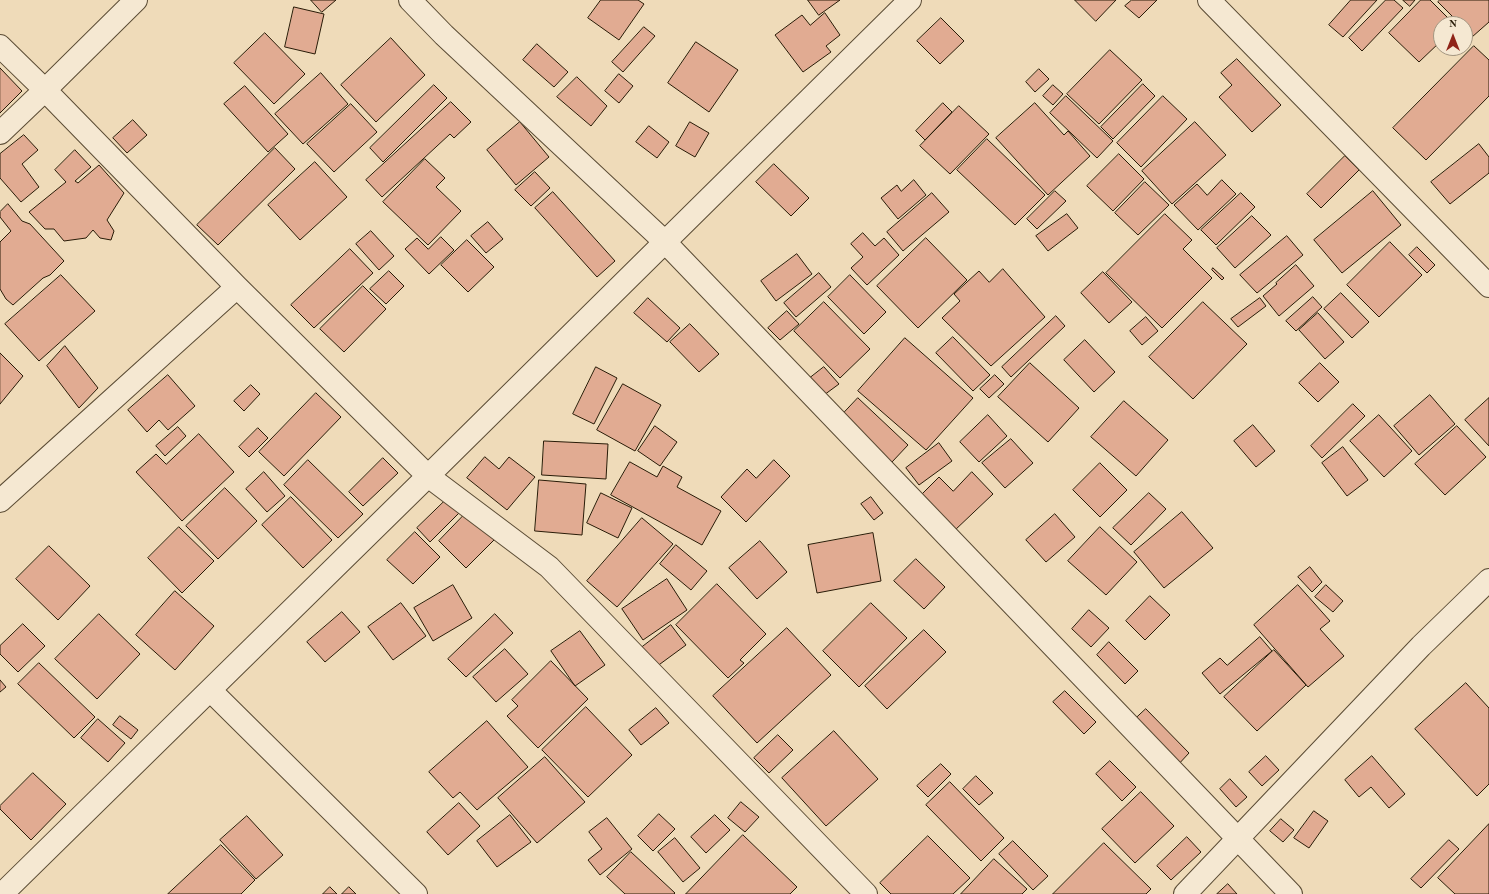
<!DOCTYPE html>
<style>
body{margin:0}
#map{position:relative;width:1489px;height:894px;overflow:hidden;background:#efdbb9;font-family:"Old Standard TT",serif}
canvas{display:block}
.north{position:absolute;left:1433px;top:16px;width:40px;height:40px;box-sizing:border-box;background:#f5e8d2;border:1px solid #a39681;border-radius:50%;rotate:0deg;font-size:11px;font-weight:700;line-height:16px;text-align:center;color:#281b07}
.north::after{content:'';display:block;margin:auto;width:14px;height:18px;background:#8f2418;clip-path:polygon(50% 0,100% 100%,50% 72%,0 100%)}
</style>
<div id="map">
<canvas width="1489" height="894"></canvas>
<div class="north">N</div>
</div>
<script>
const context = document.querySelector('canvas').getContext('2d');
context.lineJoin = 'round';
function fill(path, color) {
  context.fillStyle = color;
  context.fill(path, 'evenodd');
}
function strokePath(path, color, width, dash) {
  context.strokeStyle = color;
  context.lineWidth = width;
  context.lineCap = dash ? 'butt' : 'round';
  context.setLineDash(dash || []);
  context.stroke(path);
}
const building = new Path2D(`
 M 311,0 L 336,0 L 322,12 Z
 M 601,0 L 638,0 L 644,4 L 619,40 L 588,18 Z
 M 808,0 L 840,0 L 819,15 Z
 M 1075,0 L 1116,0 L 1096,21 Z
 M 1132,0 L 1157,0 L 1139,18 L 1125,6 Z
 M 1351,0 L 1377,0 L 1343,37 L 1329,25 Z
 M 1386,0 L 1394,0 L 1403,8 L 1362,51 L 1349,38 Z
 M 1403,0 L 1415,0 L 1410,6 Z
 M 1421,0 L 1430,0 L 1454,24 L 1441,24 L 1441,41 L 1419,62 L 1389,33 Z
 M 1440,0 L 1489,0 L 1489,22 L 1472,37 L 1465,30 L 1465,24 L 1460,24 L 1438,2 Z
 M 294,7 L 324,14 L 315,54 L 285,47 Z
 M 825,13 L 840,35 L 826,46 L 831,52 L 803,72 L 775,35 L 802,15 L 810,25 Z
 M 941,18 L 964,41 L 940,64 L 917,41 Z
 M 644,27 L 655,36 L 623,72 L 612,62 Z
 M 265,33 L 305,74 L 274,104 L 234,63 Z
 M 391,38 L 425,75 L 376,122 L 341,85 Z
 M 696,42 L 738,70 L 709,112 L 668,83 Z
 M 537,44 L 568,72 L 554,87 L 523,60 Z
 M 1474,46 L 1489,60 L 1489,96 L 1426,160 L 1393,128 Z
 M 1450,48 L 1463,48 L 1455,55 Z
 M 1110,50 L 1142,80 L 1099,124 L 1067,94 Z
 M 1237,59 L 1281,105 L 1252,132 L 1219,97 L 1232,85 L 1221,73 Z
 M 0,68 L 22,91 L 0,113 Z
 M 1039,69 L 1049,79 L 1035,92 L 1026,82 Z
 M 321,73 L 348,104 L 303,144 L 275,114 Z
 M 619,74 L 633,86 L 619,103 L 605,91 Z
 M 577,77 L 607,106 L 591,126 L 557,97 Z
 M 1143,84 L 1155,96 L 1113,139 L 1101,127 Z
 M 434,85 L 447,98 L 383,162 L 370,148 Z
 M 1053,85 L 1063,94 L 1053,105 L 1043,96 Z
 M 245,86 L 288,134 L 268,152 L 224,104 Z
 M 1066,96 L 1113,141 L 1097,158 L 1050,113 Z
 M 1163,96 L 1187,119 L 1141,167 L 1117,143 Z
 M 451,102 L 471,122 L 454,138 L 450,134 L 382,197 L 366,180 Z
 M 943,103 L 952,112 L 925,140 L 916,131 Z
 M 1035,103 L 1064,135 L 1068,131 L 1090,156 L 1048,195 L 996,138 Z
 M 351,104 L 377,132 L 334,172 L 307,144 Z
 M 959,106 L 989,134 L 950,174 L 920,146 Z
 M 133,120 L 147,135 L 127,153 L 113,138 Z
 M 520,122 L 549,157 L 516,185 L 487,150 Z
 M 690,122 L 709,133 L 695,157 L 676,146 Z
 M 1195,122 L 1226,155 L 1172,204 L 1142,171 Z
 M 649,126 L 669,142 L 657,158 L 636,142 Z
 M 24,135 L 38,150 L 22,164 L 39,187 L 21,202 L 0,178 L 0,154 Z
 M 987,139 L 1045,195 L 1015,225 L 957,170 Z
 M 1479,144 L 1489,157 L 1489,173 L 1450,204 L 1431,182 Z
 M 275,148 L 295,169 L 218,245 L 197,225 Z
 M 75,150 L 91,167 L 75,181 L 78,183 L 99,165 L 124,193 L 107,220 L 114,231 L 111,240 L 100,238 L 93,230 L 86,238 L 64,241 L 54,229 L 45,229 L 29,212 L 66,182 L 55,170 Z
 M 1119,154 L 1144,179 L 1113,211 L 1087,186 Z
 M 1345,156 L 1359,170 L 1321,208 L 1307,194 Z
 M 425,159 L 445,178 L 436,187 L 461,211 L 428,245 L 383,202 Z
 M 315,162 L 347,197 L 300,240 L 268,205 Z
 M 774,164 L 809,198 L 791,216 L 756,182 Z
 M 535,172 L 550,188 L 531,206 L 515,190 Z
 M 914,180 L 926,195 L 898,219 L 881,198 L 897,185 L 901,191 Z
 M 1222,180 L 1236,194 L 1198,230 L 1174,205 L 1197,184 L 1207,195 Z
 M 1145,182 L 1169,205 L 1138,235 L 1115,213 Z
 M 1055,191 L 1066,201 L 1037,229 L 1027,219 Z
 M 1373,191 L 1401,225 L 1342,273 L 1314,240 Z
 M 553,192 L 615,261 L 597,277 L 535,208 Z
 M 932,193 L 949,212 L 903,251 L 887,232 Z
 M 1241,193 L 1255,207 L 1216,245 L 1201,230 Z
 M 8,204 L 22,221 L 30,224 L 64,261 L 50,275 L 43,278 L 13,305 L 6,299 L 0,289 L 0,242 L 11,231 L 0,217 L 0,212 Z
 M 1067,214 L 1078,228 L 1048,251 L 1036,236 Z
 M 1165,214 L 1192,240 L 1183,249 L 1212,278 L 1162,328 L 1106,273 Z
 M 1252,216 L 1271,235 L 1235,268 L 1217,248 Z
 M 488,222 L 503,239 L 486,253 L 471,236 Z
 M 371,231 L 394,256 L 379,270 L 356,244 Z
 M 863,233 L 875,246 L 884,238 L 899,255 L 867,285 L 851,268 L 863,257 L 851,244 Z
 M 1287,236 L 1303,255 L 1257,293 L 1240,275 Z
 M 441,237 L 454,250 L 429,274 L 405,249 L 417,238 L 428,249 Z
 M 926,238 L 967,280 L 918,328 L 877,286 Z
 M 467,240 L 494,267 L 468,292 L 441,265 Z
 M 1390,242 L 1422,275 L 1379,317 L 1347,285 Z
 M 1417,247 L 1435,265 L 1427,273 L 1409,255 Z
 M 350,249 L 373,273 L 314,328 L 291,305 Z
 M 797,254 L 812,274 L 776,301 L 761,281 Z
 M 1296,265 L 1314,286 L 1279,316 L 1263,296 L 1277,284 L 1276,283 Z
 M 1213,268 L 1224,278 L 1222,280 L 1212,270 Z
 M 1003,269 L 1045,317 L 991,366 L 942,318 L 960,301 L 954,294 L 979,271 L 989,282 Z
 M 389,271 L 404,286 L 386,304 L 370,289 Z
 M 1103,272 L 1132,302 L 1109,323 L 1081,293 Z
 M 819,273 L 831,287 L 796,317 L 784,303 Z
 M 61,275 L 95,311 L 39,361 L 5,324 Z
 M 850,275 L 886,312 L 864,334 L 828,297 Z
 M 363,286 L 386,309 L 344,352 L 320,329 Z
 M 1341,293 L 1369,322 L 1352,338 L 1324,309 Z
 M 1313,297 L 1322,307 L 1296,331 L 1286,321 Z
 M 648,298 L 680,328 L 667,342 L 634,313 Z
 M 1260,298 L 1266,306 L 1238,327 L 1231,319 Z
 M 824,302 L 870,349 L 840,378 L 794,331 Z
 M 1203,302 L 1247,344 L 1193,399 L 1149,357 Z
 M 787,311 L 799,324 L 780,340 L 768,328 Z
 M 1318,313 L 1344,342 L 1325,359 L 1299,330 Z
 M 1056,316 L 1065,326 L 1011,377 L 1002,367 Z
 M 1146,317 L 1158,331 L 1142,345 L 1130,331 Z
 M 690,324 L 719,354 L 699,372 L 670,342 Z
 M 953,337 L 990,375 L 973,391 L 936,353 Z
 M 905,338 L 973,398 L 926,450 L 858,391 Z
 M 1085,340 L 1115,372 L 1094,392 L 1064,360 Z
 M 65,346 L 98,388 L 79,408 L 47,366 Z
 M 0,353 L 23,376 L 0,404 Z
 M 1030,363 L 1079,408 L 1048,442 L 998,397 Z
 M 1320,363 L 1339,382 L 1318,402 L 1299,383 Z
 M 596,367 L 617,378 L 594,424 L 573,414 Z
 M 824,367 L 839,384 L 824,395 L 810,378 Z
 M 168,375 L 195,406 L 168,430 L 159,420 L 147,432 L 128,410 Z
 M 995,375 L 1004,384 L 989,398 L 980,389 Z
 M 623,384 L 661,405 L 635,451 L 597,430 Z
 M 251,385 L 260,394 L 244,411 L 234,401 Z
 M 316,393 L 341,417 L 284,476 L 259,452 Z
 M 1430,395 L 1455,424 L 1419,455 L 1394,426 Z
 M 858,398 L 908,445 L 892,462 L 842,415 Z
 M 1489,398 L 1489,446 L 1465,420 Z
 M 1124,401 L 1168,440 L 1136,476 L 1091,437 Z
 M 1353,404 L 1365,416 L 1322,458 L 1311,446 Z
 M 988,415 L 1007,436 L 979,462 L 960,442 Z
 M 1379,415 L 1412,451 L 1384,477 L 1350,441 Z
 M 1253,425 L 1275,451 L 1256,467 L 1234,441 Z
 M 655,426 L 677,442 L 660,466 L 638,451 Z
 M 1457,426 L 1486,457 L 1445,495 L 1415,464 Z
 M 178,427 L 186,436 L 165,456 L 156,446 Z
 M 258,428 L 268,438 L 249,457 L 239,447 Z
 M 199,434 L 234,472 L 182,521 L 136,472 L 156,454 L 166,464 Z
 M 1011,439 L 1033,463 L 1005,488 L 982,463 Z
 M 544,441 L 608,444 L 606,479 L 542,475 Z
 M 939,443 L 952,461 L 919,485 L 906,468 Z
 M 1343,447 L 1368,480 L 1347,496 L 1322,463 Z
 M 485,457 L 499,469 L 509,457 L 535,477 L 507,510 L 467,478 Z
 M 383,458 L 398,473 L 363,506 L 349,492 Z
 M 308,460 L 363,514 L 338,538 L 284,485 Z
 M 774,460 L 790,476 L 746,522 L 721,497 L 747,469 L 756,478 Z
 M 630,462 L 657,477 L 663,466 L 682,477 L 677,487 L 721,511 L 702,545 L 611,495 Z
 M 1100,463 L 1127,490 L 1100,517 L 1073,490 Z
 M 264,472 L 285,496 L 267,512 L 246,489 Z
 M 972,472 L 993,494 L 954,531 L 920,496 L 939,477 L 953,491 Z
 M 539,480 L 586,484 L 582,535 L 535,531 Z
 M 225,488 L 257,521 L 218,559 L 186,526 Z
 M 601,493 L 632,508 L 618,538 L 587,523 Z
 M 1149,493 L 1166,509 L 1131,545 L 1113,528 Z
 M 291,497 L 332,540 L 303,568 L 262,525 Z
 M 449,497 L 461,511 L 430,542 L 417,528 Z
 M 871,497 L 883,513 L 874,520 L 861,504 Z
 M 467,512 L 495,539 L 466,568 L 439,541 Z
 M 1182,512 L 1213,548 L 1164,588 L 1134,552 Z
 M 1055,514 L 1075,537 L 1046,562 L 1026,540 Z
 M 642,518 L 673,544 L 617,607 L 587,581 Z
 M 179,527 L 214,561 L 182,593 L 148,558 Z
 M 1100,527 L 1137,562 L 1106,595 L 1068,561 Z
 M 415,532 L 440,557 L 413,584 L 387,560 Z
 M 873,533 L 881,581 L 817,593 L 808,545 Z
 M 760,541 L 787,572 L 757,599 L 729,568 Z
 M 676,545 L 707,571 L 691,590 L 660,564 Z
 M 49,546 L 90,586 L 58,620 L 16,579 Z
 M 916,559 L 945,587 L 924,609 L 894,581 Z
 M 1310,567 L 1322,582 L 1312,592 L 1298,577 Z
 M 667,579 L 687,610 L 643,640 L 622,609 Z
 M 717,584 L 766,634 L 740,660 L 744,663 L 728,678 L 676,625 Z
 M 453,585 L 472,618 L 433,641 L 414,608 Z
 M 1298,585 L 1330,621 L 1320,629 L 1344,656 L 1308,687 L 1254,625 Z
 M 1326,585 L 1343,601 L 1333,612 L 1315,597 Z
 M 175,591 L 214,626 L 175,670 L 136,635 Z
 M 1150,596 L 1170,615 L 1145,640 L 1126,621 Z
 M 401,603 L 426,636 L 393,660 L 368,627 Z
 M 871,603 L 907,638 L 859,687 L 823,651 Z
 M 1089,610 L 1109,628 L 1091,647 L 1072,629 Z
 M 342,612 L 360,632 L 325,662 L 307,642 Z
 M 99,614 L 140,654 L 97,699 L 55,659 Z
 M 495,614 L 513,633 L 466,677 L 448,659 Z
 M 23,624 L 45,646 L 18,672 L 0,654 L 0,646 Z
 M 671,625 L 686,645 L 656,667 L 641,648 Z
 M 787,628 L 831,675 L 757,743 L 713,696 Z
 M 924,630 L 946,652 L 887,709 L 865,686 Z
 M 580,631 L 605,665 L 575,686 L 551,651 Z
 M 1260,637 L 1272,651 L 1220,694 L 1202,673 L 1220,658 L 1227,665 Z
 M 1109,642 L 1138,671 L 1125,684 L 1097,655 Z
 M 505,649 L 528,674 L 496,702 L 473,677 Z
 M 1274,650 L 1306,685 L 1257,731 L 1224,697 Z
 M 551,661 L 588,699 L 538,748 L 507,716 L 518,706 L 512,700 Z
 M 39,663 L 95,717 L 74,738 L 18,684 Z
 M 0,680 L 6,687 L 0,692 Z
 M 1466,683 L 1489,708 L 1489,784 L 1477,796 L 1415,729 Z
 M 1065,691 L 1096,722 L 1084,734 L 1053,702 Z
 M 586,707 L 632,755 L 588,797 L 542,750 Z
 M 656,708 L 669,723 L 641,745 L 629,730 Z
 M 1146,709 L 1189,753 L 1176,767 L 1132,722 Z
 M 120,716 L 138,730 L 131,739 L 113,725 Z
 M 98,719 L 125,743 L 108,762 L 81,738 Z
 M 487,721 L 528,767 L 477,810 L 460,792 L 453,798 L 429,772 Z
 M 834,731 L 878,779 L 826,826 L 782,778 Z
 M 778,735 L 793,750 L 769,773 L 754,758 Z
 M 1266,756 L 1279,770 L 1262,786 L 1249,772 Z
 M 1372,756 L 1405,794 L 1389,808 L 1371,787 L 1359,797 L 1345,780 Z
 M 545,757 L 585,802 L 537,843 L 498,798 Z
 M 1110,761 L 1136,787 L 1122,801 L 1096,774 Z
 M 941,764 L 951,774 L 928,797 L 917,786 Z
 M 33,773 L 66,804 L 31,840 L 0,809 L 0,806 Z
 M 976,776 L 993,793 L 979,805 L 963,789 Z
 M 1230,779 L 1247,797 L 1236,807 L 1220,789 Z
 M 950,782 L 1004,838 L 981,861 L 926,805 Z
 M 1141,792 L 1174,826 L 1135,863 L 1102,829 Z
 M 741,802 L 759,817 L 745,832 L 728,818 Z
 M 459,803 L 480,826 L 448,855 L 427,832 Z
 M 1314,811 L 1328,821 L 1309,848 L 1294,838 Z
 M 659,814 L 675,829 L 653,851 L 638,836 Z
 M 510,815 L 531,842 L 497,867 L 477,841 Z
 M 715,815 L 730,830 L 706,853 L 691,837 Z
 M 247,816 L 283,855 L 256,879 L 220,840 Z
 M 607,818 L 632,849 L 600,875 L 588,860 L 602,849 L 589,832 Z
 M 1281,819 L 1294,830 L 1283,842 L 1270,831 Z
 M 1489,824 L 1489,894 L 1455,894 L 1438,878 Z
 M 743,835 L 797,887 L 790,894 L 686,894 Z
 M 928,836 L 970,878 L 953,894 L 891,894 L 880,883 Z
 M 1187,837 L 1201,852 L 1171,880 L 1157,866 Z
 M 675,838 L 700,868 L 683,882 L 658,852 Z
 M 1449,840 L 1459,849 L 1421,888 L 1411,879 Z
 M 1013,841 L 1048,876 L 1033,890 L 999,854 Z
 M 1104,843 L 1151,889 L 1146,894 L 1053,894 Z
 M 221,845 L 255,880 L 241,894 L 168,894 Z
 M 631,852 L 675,893 L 674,894 L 625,894 L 607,877 Z
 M 994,859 L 1027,889 L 1022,894 L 961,894 Z
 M 1228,884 L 1237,894 L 1217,894 Z
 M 330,887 L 337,894 L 323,894 Z
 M 349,887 L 356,894 L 342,894 Z`);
const street = new Path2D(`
 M 410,0 L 444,35 L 665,242 L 1291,894
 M 1209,0 L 1489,286
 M 0,46 L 45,90 L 237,287 L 428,476 L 549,567 L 866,894
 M 0,133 L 45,90 L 136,0
 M 0,501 L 237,287
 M 210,690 L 416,894
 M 2,894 L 428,476 L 910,0
 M 1185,894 L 1421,646 L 1489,580`);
fill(building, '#e1ab92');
strokePath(building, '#281b07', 1);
strokePath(street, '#5a4b34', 24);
strokePath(street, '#f5e8d2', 22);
</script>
